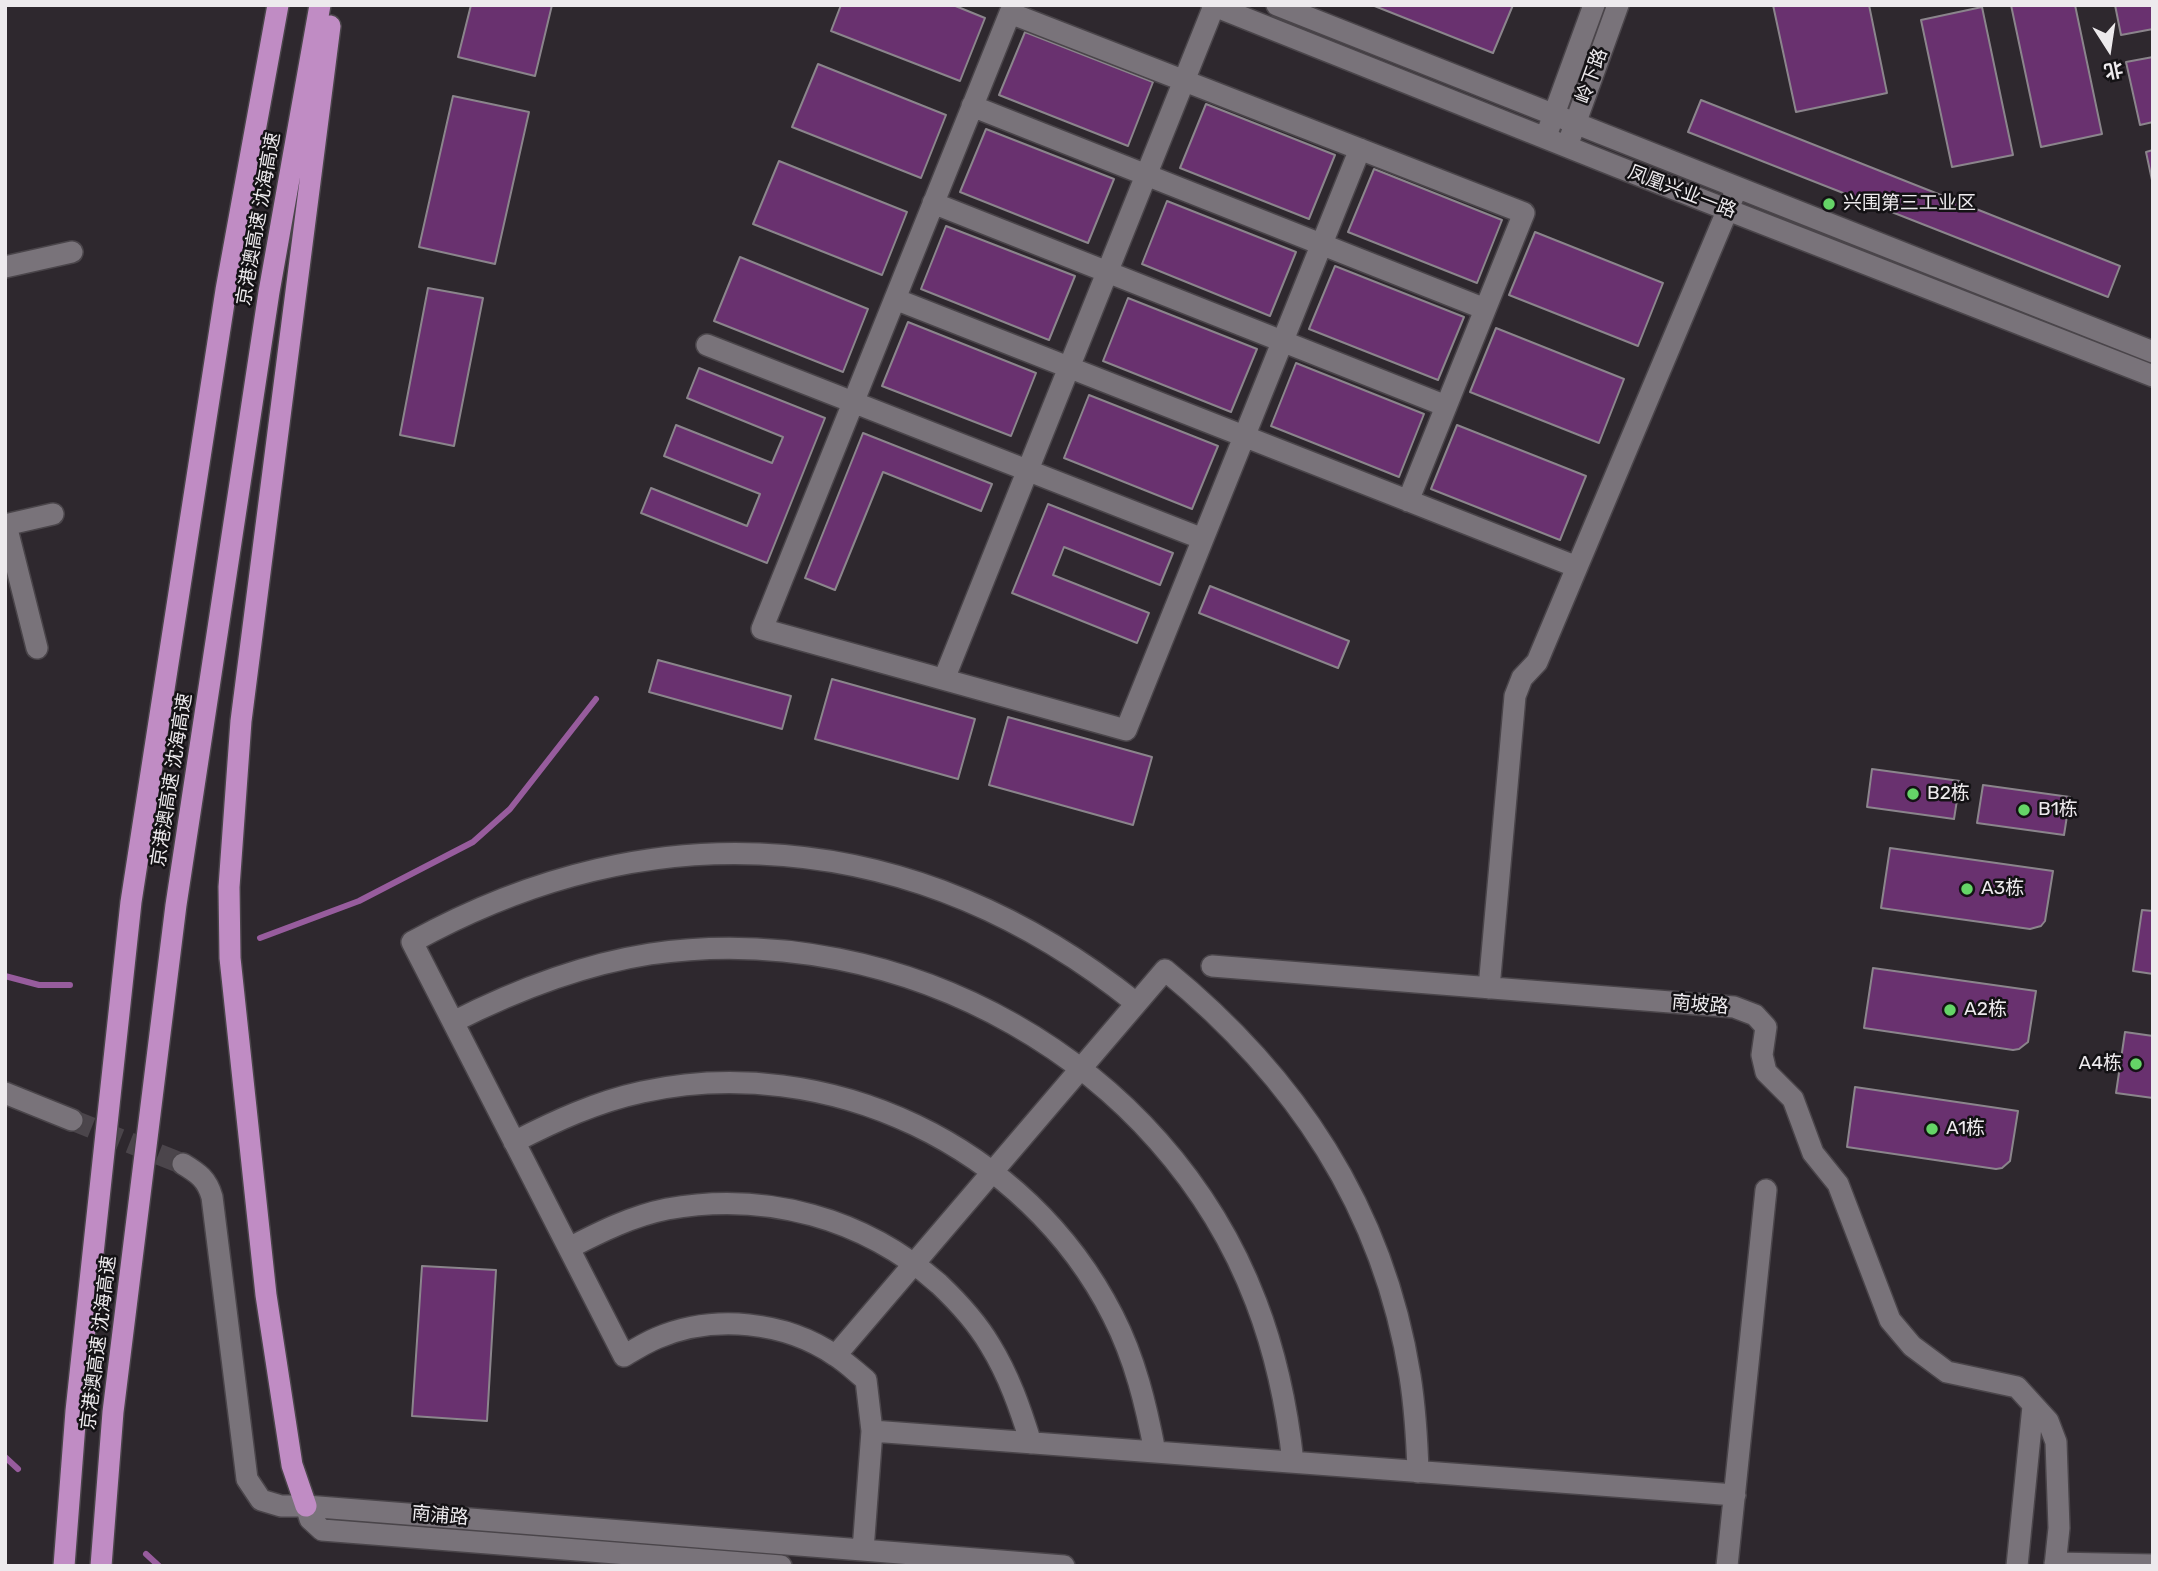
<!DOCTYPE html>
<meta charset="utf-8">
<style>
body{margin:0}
#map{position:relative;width:2158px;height:1571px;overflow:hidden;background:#2e282e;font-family:Rubik,"Noto Sans SC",sans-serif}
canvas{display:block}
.frame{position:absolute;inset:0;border:7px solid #edeaed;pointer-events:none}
.north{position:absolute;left:2074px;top:14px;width:70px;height:70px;-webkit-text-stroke:5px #141215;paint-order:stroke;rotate:168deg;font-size:19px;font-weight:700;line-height:28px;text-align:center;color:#edeaed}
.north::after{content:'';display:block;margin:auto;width:24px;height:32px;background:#edeaed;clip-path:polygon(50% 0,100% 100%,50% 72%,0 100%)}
</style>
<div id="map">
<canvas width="2158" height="1571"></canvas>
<div class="frame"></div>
<div class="north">北</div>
</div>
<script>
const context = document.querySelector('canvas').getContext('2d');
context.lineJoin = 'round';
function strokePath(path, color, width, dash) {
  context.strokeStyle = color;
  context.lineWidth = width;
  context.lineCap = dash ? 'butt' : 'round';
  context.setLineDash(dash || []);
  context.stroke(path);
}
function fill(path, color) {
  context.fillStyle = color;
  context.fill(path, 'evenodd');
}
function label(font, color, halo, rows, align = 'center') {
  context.font = font + ' Rubik,"Noto Sans SC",sans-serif';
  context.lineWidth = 5;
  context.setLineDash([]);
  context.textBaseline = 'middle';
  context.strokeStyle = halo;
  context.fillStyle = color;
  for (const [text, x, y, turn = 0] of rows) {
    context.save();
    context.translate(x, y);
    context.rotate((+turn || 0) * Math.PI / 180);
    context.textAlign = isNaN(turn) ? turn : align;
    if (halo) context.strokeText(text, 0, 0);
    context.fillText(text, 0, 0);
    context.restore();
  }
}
const stream = new Path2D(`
 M 260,938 L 359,901 L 473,842 L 510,809 L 596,699
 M 5,976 L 39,985 L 70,985
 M 5,1457 L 18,1469
 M 146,1554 L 159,1566`);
const building = new Path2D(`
 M 471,5 L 552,5 L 535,76 L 458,57 Z
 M 841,5 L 953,5 L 985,18 L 960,81 L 831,31 Z
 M 1372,5 L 1513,5 L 1493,53 Z
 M 1773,5 L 1869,5 L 1887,93 L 1796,112 Z
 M 2011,5 L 2075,5 L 2102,134 L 2041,147 Z
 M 2115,5 L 2153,5 L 2153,29 L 2121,35 Z
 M 1982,7 L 2013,155 L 1952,167 L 1921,20 Z
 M 1025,32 L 1153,82 L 1128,146 L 999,95 Z
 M 2153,57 L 2153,122 L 2140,125 L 2126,62 Z
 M 818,64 L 946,115 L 921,178 L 792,127 Z
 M 453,96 L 529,112 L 495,264 L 419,247 Z
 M 1701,100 L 2120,266 L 2108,297 L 1688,132 Z
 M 1206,104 L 1335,155 L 1309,219 L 1180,168 Z
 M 986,129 L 1114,179 L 1088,243 L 960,192 Z
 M 2153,150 L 2153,185 L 2146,152 Z
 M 779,161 L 907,212 L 882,275 L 753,224 Z
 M 1374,169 L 1502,220 L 1477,283 L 1348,232 Z
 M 1167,201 L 1296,252 L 1270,316 L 1142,264 Z
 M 946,226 L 1075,276 L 1049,340 L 921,289 Z
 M 1535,232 L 1663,283 L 1638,346 L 1509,295 Z
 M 740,257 L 868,309 L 843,372 L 714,321 Z
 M 1335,266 L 1464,317 L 1438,380 L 1309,329 Z
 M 428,288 L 483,298 L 454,446 L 400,435 Z
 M 1128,298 L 1257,349 L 1231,412 L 1103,361 Z
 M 908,322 L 1036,373 L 1011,436 L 882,386 Z
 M 1496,328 L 1624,379 L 1599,443 L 1470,392 Z
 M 1296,363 L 1424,414 L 1399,477 L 1271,426 Z
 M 699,368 L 825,418 L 767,563 L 641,513 L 651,488 L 747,526 L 760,494 L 664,456 L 676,425 L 772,463 L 783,437 L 687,398 Z
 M 1089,395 L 1218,446 L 1192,509 L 1064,458 Z
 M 1457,425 L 1586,476 L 1560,540 L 1431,489 Z
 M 863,433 L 992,484 L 981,511 L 883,472 L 835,590 L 805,578 Z
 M 1048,504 L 1173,553 L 1160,585 L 1064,547 L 1053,575 L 1149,613 L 1137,643 L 1012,593 Z
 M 1210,586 L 1349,641 L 1338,668 L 1199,613 Z
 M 658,660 L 791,696 L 782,729 L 649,692 Z
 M 832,679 L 975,719 L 958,779 L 815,739 Z
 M 1008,717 L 1152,757 L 1133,825 L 989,785 Z
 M 1872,769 L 1960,781 L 1954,819 L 1867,807 Z
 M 1983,785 L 2070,797 L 2064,835 L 1977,823 Z
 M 1890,848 L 2053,871 L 2045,921 L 2041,926 L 2030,929 L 1881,908 Z
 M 2142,910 L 2153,911 L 2153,974 L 2133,971 Z
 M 1873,968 L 2036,991 L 2028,1042 L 2019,1049 L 2013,1050 L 1864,1028 Z
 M 2125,1032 L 2153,1036 L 2153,1098 L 2116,1093 Z
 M 1855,1087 L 2018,1111 L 2010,1161 L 2002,1168 L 1996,1169 L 1847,1147 Z
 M 422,1266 L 496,1270 L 487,1421 L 412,1416 Z`);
const minorTunnel = new Path2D(`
 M 72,1120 L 183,1164`);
const minor = new Path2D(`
 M 1212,5 L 1618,167 L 2153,376
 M 1277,5 L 2153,352
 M 972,106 L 1485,309
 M 1549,128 L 1594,5
 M 1570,138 L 1618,5
 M 1360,149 L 1126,730 L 762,629 L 1010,13 L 1524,213 L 1408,501
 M 933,203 L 1446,406
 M 5,267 L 72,252
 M 895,299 L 1577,567
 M 707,345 L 1203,539
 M 5,525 L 53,514
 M 6,525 L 37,648
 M 944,679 L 1214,6
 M 1212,966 L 1734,1007 L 1755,1015 L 1766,1027 L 1762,1055 L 1766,1072 L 1793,1099 L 1813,1153 L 1838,1184 L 1890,1320 L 1912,1346 L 1947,1372 L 2017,1387 L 2048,1421 L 2056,1442 L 2059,1528 L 2055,1566
 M 1489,988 L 1515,696 L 1522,678 L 1537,662 L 1733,197
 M 453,1022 C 516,990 580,965 650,954 C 902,917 1165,1062 1256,1302 C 1276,1354 1287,1407 1293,1462
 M 5,1093 L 72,1120
 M 514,1142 C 555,1121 596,1102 642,1092 C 828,1051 1027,1146 1113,1316 C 1135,1359 1146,1405 1155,1452
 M 183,1164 C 198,1173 207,1179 212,1197 L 247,1479 L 261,1500 L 281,1506 L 306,1506 L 1064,1566
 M 569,1248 C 600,1232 632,1216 667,1209 C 766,1191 864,1218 939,1284 C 958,1302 977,1323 990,1345 C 1009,1376 1020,1408 1031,1443
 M 836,1355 L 1165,970 C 1295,1076 1383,1207 1410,1376 C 1415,1408 1417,1440 1418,1472
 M 872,1431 L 1735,1495
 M 306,1506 L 310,1519 L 322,1530 L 781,1566
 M 863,1550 L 872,1431 L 866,1380 C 856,1372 847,1363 836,1356 C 785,1321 714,1314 657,1338 C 645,1343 634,1350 624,1356 L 412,942 C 658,806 917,827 1136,1003
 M 2055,1563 L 2153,1565
 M 1727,1566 L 1766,1190
 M 2017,1566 L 2033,1406`);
const highway = new Path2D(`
 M 306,1506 L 292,1465 L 266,1295 L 230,958 L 229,887 L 241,721 L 330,26
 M 64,1566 L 76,1411 L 131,902 L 226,290 L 278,5
 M 101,1566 L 113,1412 L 176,905 L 269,292 L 320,5`);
const markers = [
 [1829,204,7,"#65d467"],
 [1913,794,7,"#65d467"],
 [2024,810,7,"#65d467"],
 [1967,889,7,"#65d467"],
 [1950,1010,7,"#65d467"],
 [2136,1064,7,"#65d467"],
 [1932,1129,7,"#65d467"]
];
const streetNames = [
 ["岭下路",1592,76,-70],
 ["凤凰兴业一路",1682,192,21],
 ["京港澳高速 沈海高速",259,219,-80],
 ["京港澳高速 沈海高速",172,780,-81],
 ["南坡路",1700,1005,5],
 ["京港澳高速 沈海高速",99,1343,-83],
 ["南浦路",440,1516,5]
];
const poiNames = [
 ["兴围第三工业区",1843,204],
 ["B2栋",1927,794],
 ["B1栋",2038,810],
 ["A3栋",1981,889],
 ["A2栋",1964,1010],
 ["A4栋",2122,1064,"right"],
 ["A1栋",1946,1129]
];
strokePath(stream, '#975c9d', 6);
fill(building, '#69316f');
strokePath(building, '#8b858c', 2);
strokePath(minorTunnel, '#4b454b', 21, [21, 10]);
strokePath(minor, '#4a454a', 24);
strokePath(highway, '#4a454a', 24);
strokePath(minor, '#79737a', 21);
strokePath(highway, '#c08cc4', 21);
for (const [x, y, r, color] of markers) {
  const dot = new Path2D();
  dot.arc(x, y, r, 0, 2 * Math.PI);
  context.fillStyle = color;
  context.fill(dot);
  strokePath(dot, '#141215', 2.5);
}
label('19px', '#edeaed', '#141215', streetNames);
label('19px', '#edeaed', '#141215', poiNames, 'left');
</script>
